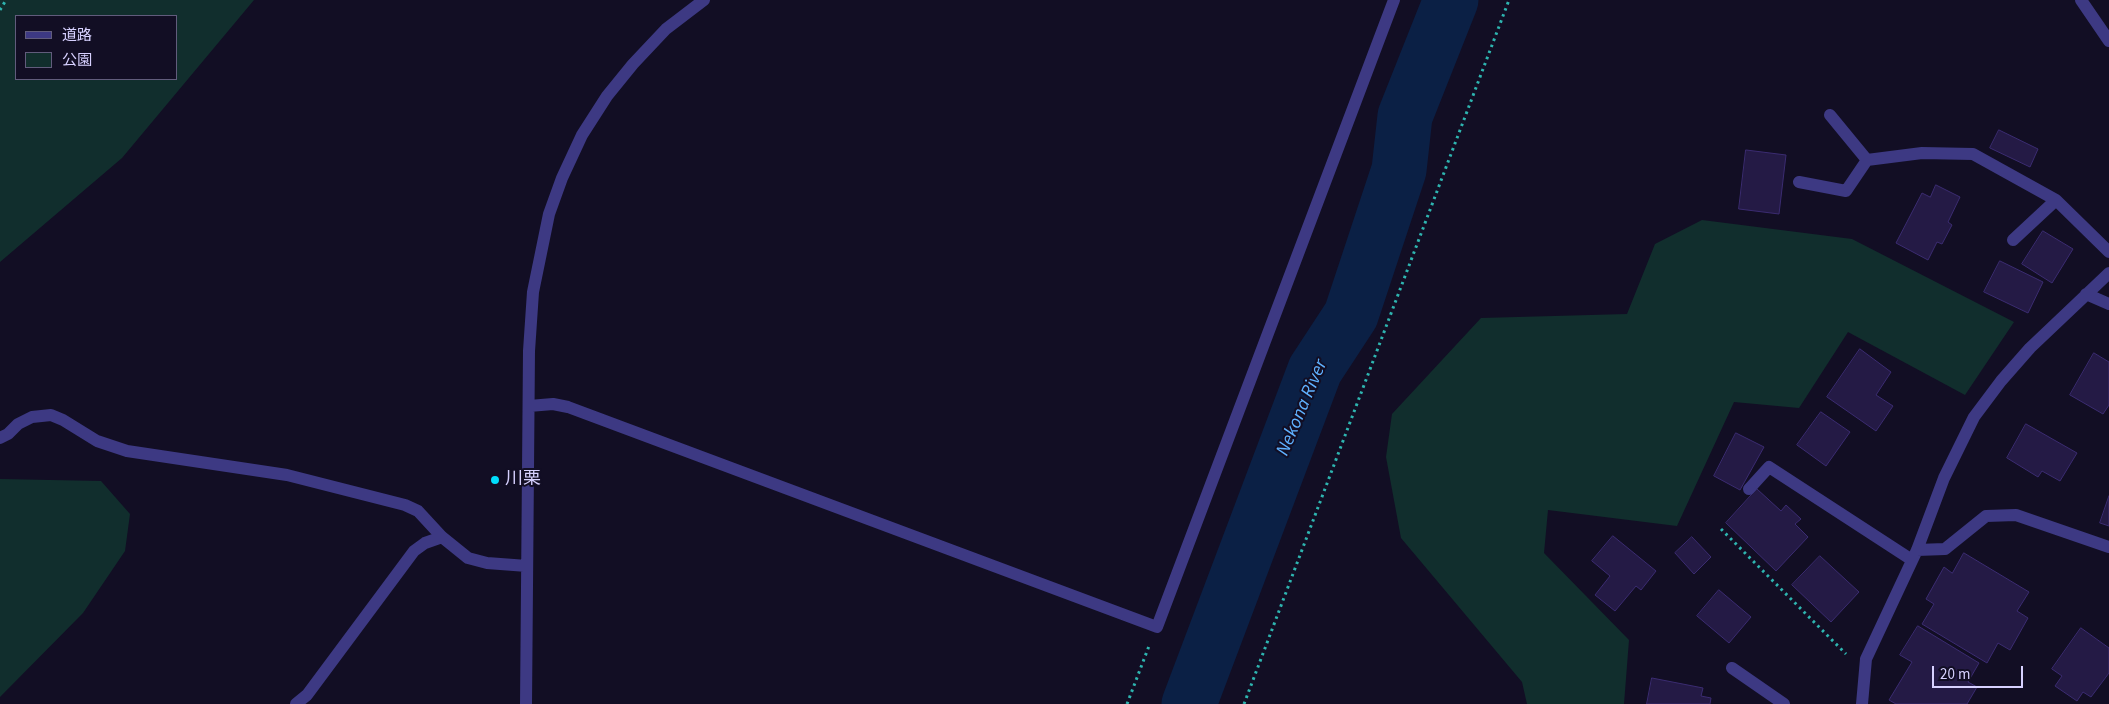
<!DOCTYPE html>
<meta charset="utf-8">
<style>
body{margin:0}
#map{position:relative;width:2109px;height:704px;overflow:hidden;background:#120e24;font-family:"Source Sans 3","Noto Sans JP",sans-serif}
canvas{display:block}
.legend{position:absolute;left:15px;top:15px;width:162px;height:65px;box-sizing:border-box;background:#120e24;border:1px solid #615c7c;margin:0;padding:6px 9px;list-style:none;font-size:15px;color:#d7d1ff}
.legend li{display:flex;align-items:center;gap:10px;height:25px}
.legend b{width:25px;border:1px solid #615c7c}
.scale{position:absolute;left:1932px;top:666px;width:91px;height:22px;box-sizing:border-box;border:2px solid #d7d1ff;border-top:0;padding-left:6px;font-size:15px;line-height:18px;white-space:nowrap;color:#d7d1ff;-webkit-text-stroke:4px #120e24;paint-order:stroke}
</style>
<div id="map">
<canvas width="2109" height="704"></canvas>
<ul class="legend">
<li><b style="height:6px;background:#3d3983"></b>道路</li>
<li><b style="height:14px;background:#112e2d"></b>公園</li>
</ul>
<div class="scale">20 m</div>
</div>
<script>
const context = document.querySelector('canvas').getContext('2d');
context.lineJoin = 'round';
function fill(path, color) {
  context.fillStyle = color;
  context.fill(path, 'evenodd');
}
function strokePath(path, color, width, dash) {
  context.strokeStyle = color;
  context.lineWidth = width;
  context.lineCap = dash ? 'butt' : 'round';
  context.setLineDash(dash || []);
  context.stroke(path);
}
function label(font, color, halo, rows, align = 'center') {
  context.font = font + ' "Source Sans 3","Noto Sans JP",sans-serif';
  context.lineWidth = 4;
  context.setLineDash([]);
  context.textBaseline = 'middle';
  context.strokeStyle = halo;
  context.fillStyle = color;
  for (const [text, x, y, turn = 0] of rows) {
    context.save();
    context.translate(x, y);
    context.rotate((+turn || 0) * Math.PI / 180);
    context.textAlign = isNaN(turn) ? turn : align;
    if (halo) context.strokeText(text, 0, 0);
    context.fillText(text, 0, 0);
    context.restore();
  }
}
const green = new Path2D(`
 M 0,0 L 254,0 L 122,158 L 0,262 ZM 16,16 L 176,16 L 176,79 L 16,79 Z
 M 1702,220 L 1852,239 L 2014,322 L 1965,395 L 1848,332 L 1799,408 L 1734,402 L 1677,526 L 1548,510 L 1544,553 L 1629,640 L 1624,704 L 1527,704 L 1522,682 L 1401,538 L 1386,457 L 1392,414 L 1481,318 L 1627,314 L 1655,244 Z
 M 0,479 L 101,481 L 130,514 L 125,551 L 83,613 L 0,697 Z`);
const river = new Path2D(`
 M 1189,704 L 1315,370 L 1351,315 L 1399,170 L 1405,116 L 1451,0`);
const building = new Path2D(`
 M 1999,130 L 2038,149 L 2030,167 L 1990,148 Z
 M 1746,150 L 1786,155 L 1779,214 L 1739,209 Z
 M 1936,185 L 1960,197 L 1948,222 L 1952,225 L 1942,244 L 1937,242 L 1928,260 L 1896,243 L 1922,193 L 1930,197 Z
 M 2043,231 L 2073,249 L 2052,283 L 2022,264 Z
 M 2000,261 L 2043,282 L 2028,313 L 1984,292 Z
 M 1860,349 L 1891,372 L 1876,395 L 1893,406 L 1876,431 L 1827,397 Z
 M 2094,353 L 2109,362 L 2109,405 L 2103,414 L 2070,395 Z
 M 1821,412 L 1850,432 L 1826,466 L 1797,445 Z
 M 2026,424 L 2077,453 L 2060,481 L 2042,471 L 2038,477 L 2007,458 Z
 M 1736,433 L 1764,447 L 1740,490 L 1714,476 Z
 M 1757,489 L 1781,511 L 1786,505 L 1801,519 L 1795,524 L 1808,537 L 1776,571 L 1726,523 Z
 M 2109,496 L 2109,526 L 2100,523 Z
 M 1613,536 L 1656,571 L 1641,590 L 1636,586 L 1615,611 L 1595,595 L 1610,576 L 1592,561 Z
 M 1692,537 L 1711,557 L 1694,574 L 1675,553 Z
 M 1964,553 L 2029,592 L 2017,611 L 2028,618 L 2010,650 L 1998,643 L 1987,663 L 1922,624 L 1934,604 L 1926,599 L 1944,567 L 1952,573 Z
 M 1820,556 L 1859,592 L 1831,622 L 1792,585 Z
 M 1719,590 L 1751,617 L 1729,643 L 1697,616 Z
 M 1918,626 L 1979,663 L 1968,682 L 1977,687 L 1967,704 L 1896,704 L 1889,700 L 1912,662 L 1900,655 Z
 M 2081,628 L 2109,648 L 2109,673 L 2091,697 L 2083,692 L 2077,701 L 2055,686 L 2062,676 L 2052,669 Z
 M 1652,678 L 1703,688 L 1701,696 L 1711,698 L 1710,704 L 1647,704 Z`);
const path = new Path2D(`
 M 0,10 L 6,0
 M 1721,529 L 1846,654
 M 1127,704 L 1149,646
 M 1244,704 L 1509,0`);
const minor = new Path2D(`
 M 2081,0 L 2109,41
 M 1830,115 L 1867,160
 M 1799,182 L 1846,191 L 1867,160 L 1922,153 L 1973,154 L 2056,200 L 2109,252
 M 2013,240 L 2056,200
 M 2086,294 L 2109,304
 M 529,406 L 553,404 L 568,407 L 1157,627 L 1394,0
 M 0,438 L 8,434 L 18,424 L 32,417 L 51,415 L 63,420 L 97,441 L 127,451 L 287,475 L 405,505 L 418,511 L 442,537 L 468,558 L 487,563 L 527,566
 M 1749,489 L 1769,467 L 1912,560
 M 1917,550 L 1945,549 L 1986,516 L 2016,515 L 2109,547
 M 1732,668 L 1784,704
 M 296,704 L 307,695 L 414,551 L 425,543 L 442,537
 M 526,704 L 529,351 L 533,292 L 549,214 L 562,178 L 582,135 L 607,96 L 633,64 L 666,29 L 704,0
 M 1862,704 L 1866,659 L 1917,550 L 1944,478 L 1974,417 L 2001,381 L 2030,348 L 2109,273`);
const markers = [
 [495,480,5,"#00ddfc"]
];
const poiNames = [
 ["川栗",505,480]
];
const waterNames = [
 ["Nekona River",1303,408,-67]
];
fill(green, '#112e2d');
strokePath(river, '#0b2045', 55);
fill(building, '#241a45');
strokePath(building, '#3b2c71', 1);
strokePath(path, '#2eb5b0', 3, [2.5, 4]);
strokePath(minor, '#3d3983', 12);
for (const [x, y, r, color] of markers) {
  const dot = new Path2D();
  dot.arc(x, y, r, 0, 2 * Math.PI);
  context.fillStyle = color;
  context.fill(dot);
  strokePath(dot, '#120e24', 2);
}
label('18px', '#d7d1ff', '#120e24', poiNames, 'left');
label('italic 19px', '#5fb1ff', '#120e24', waterNames);
</script>
